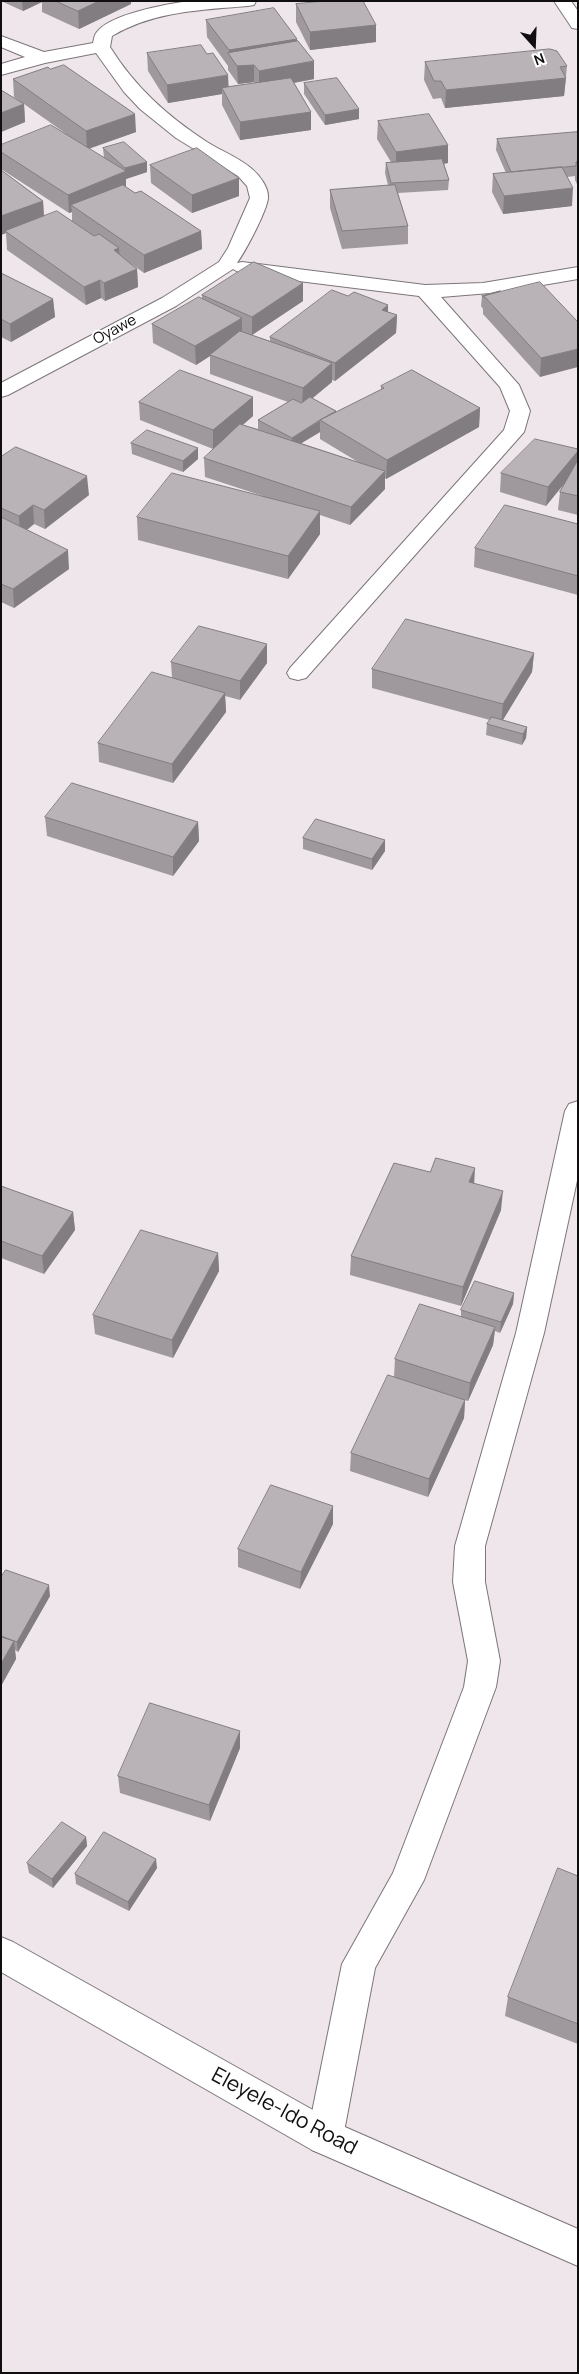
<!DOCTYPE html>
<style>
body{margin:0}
#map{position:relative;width:579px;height:2374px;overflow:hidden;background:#eee6eb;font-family:Manrope,sans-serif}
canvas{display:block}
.frame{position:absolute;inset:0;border:2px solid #110e10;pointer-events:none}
.north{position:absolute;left:509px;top:20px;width:50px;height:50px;-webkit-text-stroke:4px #fff;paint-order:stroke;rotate:160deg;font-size:14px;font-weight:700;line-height:20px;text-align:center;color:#110e10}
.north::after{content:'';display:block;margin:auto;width:18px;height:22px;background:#110e10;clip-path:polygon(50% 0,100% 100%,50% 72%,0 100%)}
</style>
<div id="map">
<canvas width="579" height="2374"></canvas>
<div class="frame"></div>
<div class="north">N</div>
</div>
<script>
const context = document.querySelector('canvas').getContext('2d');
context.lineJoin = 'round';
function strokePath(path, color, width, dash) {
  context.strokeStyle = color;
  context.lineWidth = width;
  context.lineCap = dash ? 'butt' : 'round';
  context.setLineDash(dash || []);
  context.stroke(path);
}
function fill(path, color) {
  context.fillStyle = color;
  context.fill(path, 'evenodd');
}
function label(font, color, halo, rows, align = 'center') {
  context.font = font + ' Manrope,sans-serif';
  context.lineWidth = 4;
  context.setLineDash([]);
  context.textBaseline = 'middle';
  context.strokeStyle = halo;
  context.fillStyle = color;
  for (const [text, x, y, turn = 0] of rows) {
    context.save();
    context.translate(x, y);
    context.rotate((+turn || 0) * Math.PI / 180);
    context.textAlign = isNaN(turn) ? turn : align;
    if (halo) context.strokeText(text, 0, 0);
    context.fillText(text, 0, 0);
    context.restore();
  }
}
const minor = new Path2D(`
 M 189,1 L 256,1 L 254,5 L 248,6 C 201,10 154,11 112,36 L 110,47 C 135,87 167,116 207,142 C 221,151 240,158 252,169 C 260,176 269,188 268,198 C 267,211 245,252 237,263 L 242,262 L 425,285 L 483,283 L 578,267 L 578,279 L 502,292 L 441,297 L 519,385 L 530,411 L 524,432 L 306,678 L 298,680 L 290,678 L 287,673 L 290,668 L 504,430 L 510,411 L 500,387 L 419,296 L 242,274 L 233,269 L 176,306 L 8,395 L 1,397 L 1,383 L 162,298 L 219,262 L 228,248 L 250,198 L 247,186 L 238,176 L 176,138 L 140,109 L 124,92 L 96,53 L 45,63 L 1,75 L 1,64 L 25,57 L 1,47 L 1,36 L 44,52 L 93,43 C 94,40 94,35 97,32 C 110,14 167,4 189,1 Z
 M 554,1 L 571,1 L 578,11 L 578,29 L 572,28 Z
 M 578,1101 L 578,1176 L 544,1333 L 485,1546 L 485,1582 L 500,1661 L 496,1687 L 424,1880 L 375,1968 L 343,2137 L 338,2150 L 325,2155 L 312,2150 L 307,2137 L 342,1964 L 393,1873 L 464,1687 L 468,1661 L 453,1582 L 455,1546 L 516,1333 L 565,1111 L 569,1104 Z`);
const secondary = new Path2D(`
 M 1,1937 L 13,1942 L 338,2124 L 578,2229 L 578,2266 L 312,2150 L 1,1972 Z`);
const wall = new Path2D(`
 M 1,1 L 131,1 L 131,4 L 79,29 L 42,12 L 42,2 L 23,11 Z
 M 296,4 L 376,25 L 376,42 L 310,50 L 296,22 Z
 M 206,20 L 297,39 L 297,41 L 314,79 L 294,83 L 311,112 L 311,130 L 240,140 L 222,105 L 222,94 L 168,103 L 148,71 L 147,53 L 228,87 L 255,83 L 254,82 L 238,84 L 228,70 L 228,66 L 207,37 Z
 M 425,62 L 567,66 L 564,96 L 445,108 L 441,98 L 433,99 L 424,80 Z
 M 13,79 L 136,132 L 89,149 L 104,158 L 103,148 L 147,162 L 147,172 L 126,179 L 126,187 L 135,193 L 201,231 L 202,249 L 144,273 L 130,263 L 137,269 L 138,287 L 105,301 L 101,298 L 86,305 L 7,250 L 6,233 L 1,235 L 1,170 L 43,201 L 44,216 L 72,221 L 72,212 L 69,213 L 1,169 L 1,145 L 65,133 L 24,104 L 25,122 L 1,132 L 1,90 L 22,103 L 14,97 Z
 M 304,83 L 359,109 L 359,119 L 325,125 L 304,94 Z
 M 378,121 L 448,163 L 444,164 L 449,180 L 448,190 L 398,193 L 408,226 L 408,244 L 342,249 L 330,208 L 330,190 L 388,185 L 385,173 L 386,163 L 391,162 L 377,139 Z
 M 578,132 L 578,186 L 575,180 L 575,176 L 567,177 L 572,206 L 503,214 L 492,192 L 493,174 L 506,173 L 496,150 L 497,139 Z
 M 150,165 L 239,178 L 239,196 L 192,213 L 151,183 Z
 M 1,273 L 53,299 L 55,317 L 11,342 L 1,337 Z
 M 303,283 L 303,301 L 252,335 L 270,341 L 270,337 L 348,296 L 388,305 L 388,312 L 397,315 L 396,333 L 335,381 L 332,380 L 332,382 L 312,398 L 336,411 L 336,412 L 381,390 L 381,386 L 480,408 L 479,427 L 386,479 L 385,478 L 385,489 L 350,525 L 320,515 L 320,534 L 288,579 L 138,540 L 137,517 L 263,496 L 205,477 L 204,458 L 221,443 L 213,449 L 140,420 L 139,402 L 253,397 L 253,416 L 243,425 L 258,429 L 258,420 L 288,402 L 210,374 L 210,356 L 196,365 L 153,343 L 152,324 L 202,298 L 202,295 ZM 320,432 L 320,439 L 358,462 L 301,443 Z
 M 482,296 L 578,322 L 540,377 L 483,314 L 483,309 L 481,306 Z
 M 131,443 L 198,448 L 198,459 L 183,472 L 132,454 Z
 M 578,449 L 578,515 L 558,510 L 560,492 L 563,485 L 546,506 L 500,492 L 501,473 Z
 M 1,457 L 89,495 L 45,529 L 34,524 L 27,530 L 69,569 L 14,608 L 1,602 Z
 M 578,524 L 578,595 L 474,567 L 475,548 Z
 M 534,653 L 532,672 L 503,720 L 527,727 L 526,738 L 522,745 L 486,735 L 487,724 L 490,720 L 372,688 L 372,669 Z
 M 171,662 L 267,663 L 240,700 L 225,696 L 226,712 L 173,783 L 99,762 L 98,743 L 172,678 Z
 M 45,817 L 198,822 L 199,841 L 173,876 L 47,836 Z
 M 303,838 L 385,840 L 385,851 L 372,870 L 303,849 Z
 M 474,1184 L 501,1210 L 461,1306 L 350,1275 L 351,1256 Z
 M 1,1186 L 73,1212 L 75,1230 L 44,1274 L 1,1258 Z
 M 218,1253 L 219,1271 L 173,1358 L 95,1334 L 93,1316 Z
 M 514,1293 L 513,1304 L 500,1333 L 495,1331 L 493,1345 L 468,1401 L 465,1400 L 464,1418 L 428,1497 L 350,1471 L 351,1453 L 394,1377 L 395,1359 L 461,1316 L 461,1310 Z
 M 333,1524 L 300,1589 L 238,1567 L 238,1549 Z
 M 1,1577 L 50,1596 L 18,1652 L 15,1650 L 16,1659 L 1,1686 Z
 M 240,1748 L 210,1821 L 120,1793 L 118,1776 Z
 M 86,1837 L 87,1846 L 53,1888 L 29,1873 L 27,1863 Z
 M 157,1868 L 129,1911 L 76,1884 L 75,1874 Z
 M 578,1876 L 578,2044 L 505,2016 L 508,1997 Z`);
const shadedWall = new Path2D(`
 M 22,1 L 42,1 L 42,2 L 23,11 Z
 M 99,1 L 131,1 L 131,4 L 79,29 L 78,11 Z
 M 376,25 L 376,42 L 310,50 L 310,32 Z
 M 297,39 L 297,56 L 254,65 L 254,82 L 238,84 L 237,66 L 229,55 L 229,50 Z
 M 314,61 L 314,79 L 259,89 L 259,71 Z
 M 228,75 L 229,93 L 222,88 L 222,94 L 168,103 L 167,85 Z
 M 566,78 L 564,96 L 445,108 L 446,90 Z
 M 24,104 L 25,122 L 1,132 L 1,113 Z
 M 359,109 L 359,119 L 325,125 L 325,115 Z
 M 311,112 L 311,130 L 240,140 L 240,122 Z
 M 135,114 L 136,132 L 87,149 L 86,131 Z
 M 448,145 L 448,163 L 396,170 L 396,152 Z
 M 147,162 L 147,172 L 126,179 L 126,189 L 71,205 L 72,212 L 69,213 L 68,195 L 125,172 L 125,168 Z
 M 239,178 L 239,196 L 192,213 L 192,195 Z
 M 573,188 L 572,206 L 503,214 L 504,196 Z
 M 43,201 L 44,219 L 5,231 L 6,233 L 1,235 L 1,216 Z
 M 201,231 L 202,249 L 144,273 L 144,255 Z
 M 119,248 L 120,266 L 114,250 Z
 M 137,269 L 138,287 L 105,301 L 104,283 Z
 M 100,280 L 101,298 L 86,305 L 84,287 Z
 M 303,283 L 303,301 L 252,335 L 252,317 Z
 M 53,299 L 55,317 L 11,342 L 10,324 Z
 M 388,305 L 388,322 L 397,315 L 396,333 L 335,381 L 335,363 L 382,310 Z
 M 242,318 L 242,336 L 210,355 L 210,356 L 196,365 L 195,346 Z
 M 578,349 L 578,367 L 540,377 L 541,358 Z
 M 332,363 L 332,382 L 302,407 L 303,388 Z
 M 253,397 L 253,416 L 213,449 L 213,430 Z
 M 480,408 L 479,427 L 386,479 L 387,460 Z
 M 320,421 L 320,432 L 292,449 L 292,438 Z
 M 198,448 L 198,459 L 183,472 L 183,461 Z
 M 578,451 L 577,468 L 546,506 L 548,487 Z
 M 385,471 L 385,489 L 350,525 L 351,507 Z
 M 87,476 L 89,495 L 45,529 L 44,510 Z
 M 33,505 L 34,524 L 20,535 L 19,516 Z
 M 320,511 L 320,534 L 288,579 L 288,556 Z
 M 68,550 L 69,569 L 14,608 L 13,589 Z
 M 267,644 L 267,663 L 240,700 L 240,681 Z
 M 534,653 L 532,672 L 501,723 L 503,704 Z
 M 225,693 L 226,712 L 173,783 L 172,764 Z
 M 527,727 L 526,738 L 522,745 L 523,734 Z
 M 198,822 L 199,841 L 173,876 L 173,857 Z
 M 385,840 L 385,851 L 372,870 L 372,859 Z
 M 475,1168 L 474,1187 L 469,1182 Z
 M 503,1191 L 501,1210 L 461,1306 L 463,1287 Z
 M 73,1212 L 75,1230 L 44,1274 L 42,1256 Z
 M 218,1253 L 219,1271 L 173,1358 L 172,1340 Z
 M 514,1293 L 513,1304 L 500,1333 L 501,1322 Z
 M 495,1327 L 493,1345 L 468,1401 L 470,1383 Z
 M 465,1400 L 464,1418 L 428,1497 L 429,1479 Z
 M 333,1506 L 333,1524 L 300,1589 L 301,1572 Z
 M 49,1585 L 50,1596 L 18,1652 L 17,1642 Z
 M 14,1641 L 16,1659 L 1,1686 L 1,1664 Z
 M 240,1731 L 240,1748 L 210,1821 L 209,1805 Z
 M 86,1837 L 87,1846 L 53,1888 L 52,1879 Z
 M 156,1859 L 157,1868 L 129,1911 L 128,1902 Z`);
const building = new Path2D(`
 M 56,1 L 99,1 L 78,11 Z
 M 326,1 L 363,1 L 376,25 L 310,32 L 296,4 Z
 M 274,8 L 297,39 L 229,50 L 206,20 Z
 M 298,41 L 314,61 L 259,71 L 254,65 L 237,66 L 228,53 Z
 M 201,45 L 207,54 L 213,53 L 228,75 L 167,85 L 147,53 Z
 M 550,49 L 557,51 L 567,66 L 560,67 L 566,78 L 446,90 L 441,81 L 434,81 L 425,62 Z
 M 64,65 L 135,114 L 86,131 L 13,79 L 48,67 L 50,69 Z
 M 291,78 L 311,112 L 240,122 L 222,88 Z
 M 337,78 L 359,109 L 325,115 L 304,83 Z
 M 1,90 L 24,104 L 1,113 Z
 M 429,114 L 448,145 L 396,152 L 378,121 Z
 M 51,125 L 126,171 L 68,195 L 1,152 L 1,145 Z
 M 578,132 L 578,161 L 576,162 L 576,166 L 511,172 L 497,139 Z
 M 124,142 L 147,162 L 125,168 L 103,148 Z
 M 197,148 L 239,178 L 192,195 L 150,165 Z
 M 442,159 L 449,180 L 391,183 L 386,163 Z
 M 562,167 L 573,188 L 504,196 L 493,174 Z
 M 1,170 L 43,201 L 1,216 Z
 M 123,185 L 135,193 L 141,191 L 201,231 L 144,255 L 71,205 Z
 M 395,185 L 408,226 L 342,231 L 330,190 Z
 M 57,211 L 94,236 L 99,234 L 119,248 L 114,250 L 137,269 L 104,283 L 100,280 L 84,287 L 5,231 Z
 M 254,262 L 303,283 L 252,317 L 202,295 Z
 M 1,273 L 53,299 L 10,324 L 1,319 Z
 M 540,282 L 578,322 L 578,349 L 541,358 L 484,296 Z
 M 332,290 L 348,296 L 354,292 L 388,305 L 382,310 L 397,315 L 335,363 L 270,337 Z
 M 500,291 L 484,296 L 484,298 L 482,296 Z
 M 199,297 L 242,318 L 195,346 L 152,324 Z
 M 240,331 L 332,363 L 303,388 L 210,355 Z
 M 180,370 L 253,397 L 213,430 L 139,402 Z
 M 412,370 L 480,408 L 387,460 L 320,420 L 384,388 L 381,386 Z
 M 310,397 L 336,411 L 320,420 L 292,438 L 258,420 L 293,399 L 301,403 Z
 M 240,424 L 385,471 L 351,507 L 204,458 Z
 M 147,430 L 198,448 L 183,461 L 131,443 Z
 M 535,439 L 578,449 L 578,451 L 548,487 L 501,473 Z
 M 16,447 L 87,476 L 44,510 L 33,505 L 19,516 L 1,508 L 1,457 Z
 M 578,460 L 578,496 L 560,492 Z
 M 172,473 L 320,511 L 288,556 L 137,517 Z
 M 505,505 L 578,524 L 578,576 L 475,548 Z
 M 1,517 L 68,550 L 13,589 L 1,584 Z
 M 406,619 L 534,653 L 503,704 L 372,669 Z
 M 199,626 L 267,644 L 240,681 L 171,662 Z
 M 152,672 L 225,693 L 172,764 L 98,743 Z
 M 492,717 L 527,727 L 523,734 L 487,724 Z
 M 72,783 L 198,822 L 173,857 L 45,817 Z
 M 316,819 L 385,840 L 372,859 L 303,838 Z
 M 436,1158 L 475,1168 L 469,1182 L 503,1191 L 463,1287 L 351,1256 L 394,1163 L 430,1172 Z
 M 1,1186 L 73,1212 L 42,1256 L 1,1241 Z
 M 141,1230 L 218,1253 L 172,1340 L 93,1315 Z
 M 475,1281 L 514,1293 L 501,1322 L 461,1310 Z
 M 420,1304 L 495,1327 L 470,1383 L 395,1359 Z
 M 388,1375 L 465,1400 L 429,1479 L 351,1453 Z
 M 271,1485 L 333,1506 L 301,1572 L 238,1549 Z
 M 6,1570 L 49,1585 L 17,1642 L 1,1636 L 1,1577 Z
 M 1,1637 L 14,1641 L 1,1664 Z
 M 150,1703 L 240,1731 L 209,1805 L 118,1776 Z
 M 62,1822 L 86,1837 L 52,1879 L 27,1863 Z
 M 104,1832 L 156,1859 L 128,1902 L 75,1874 Z
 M 558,1868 L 578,1876 L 578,2024 L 508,1997 Z`);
const farStreetnames = [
 ["Oyawe",115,330,-28]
];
const nearStreetnames = [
 ["Eleyele-Ido Road",284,2112,28]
];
strokePath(minor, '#7c757a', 2);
strokePath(secondary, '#7c757a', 2);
fill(minor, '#fff');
fill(secondary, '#fff');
fill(wall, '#9f999d');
fill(shadedWall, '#827d80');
fill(building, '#b9b2b7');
strokePath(building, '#827d80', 1);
label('15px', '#110e10', '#fff', farStreetnames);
label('21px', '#110e10', '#fff', nearStreetnames);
</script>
